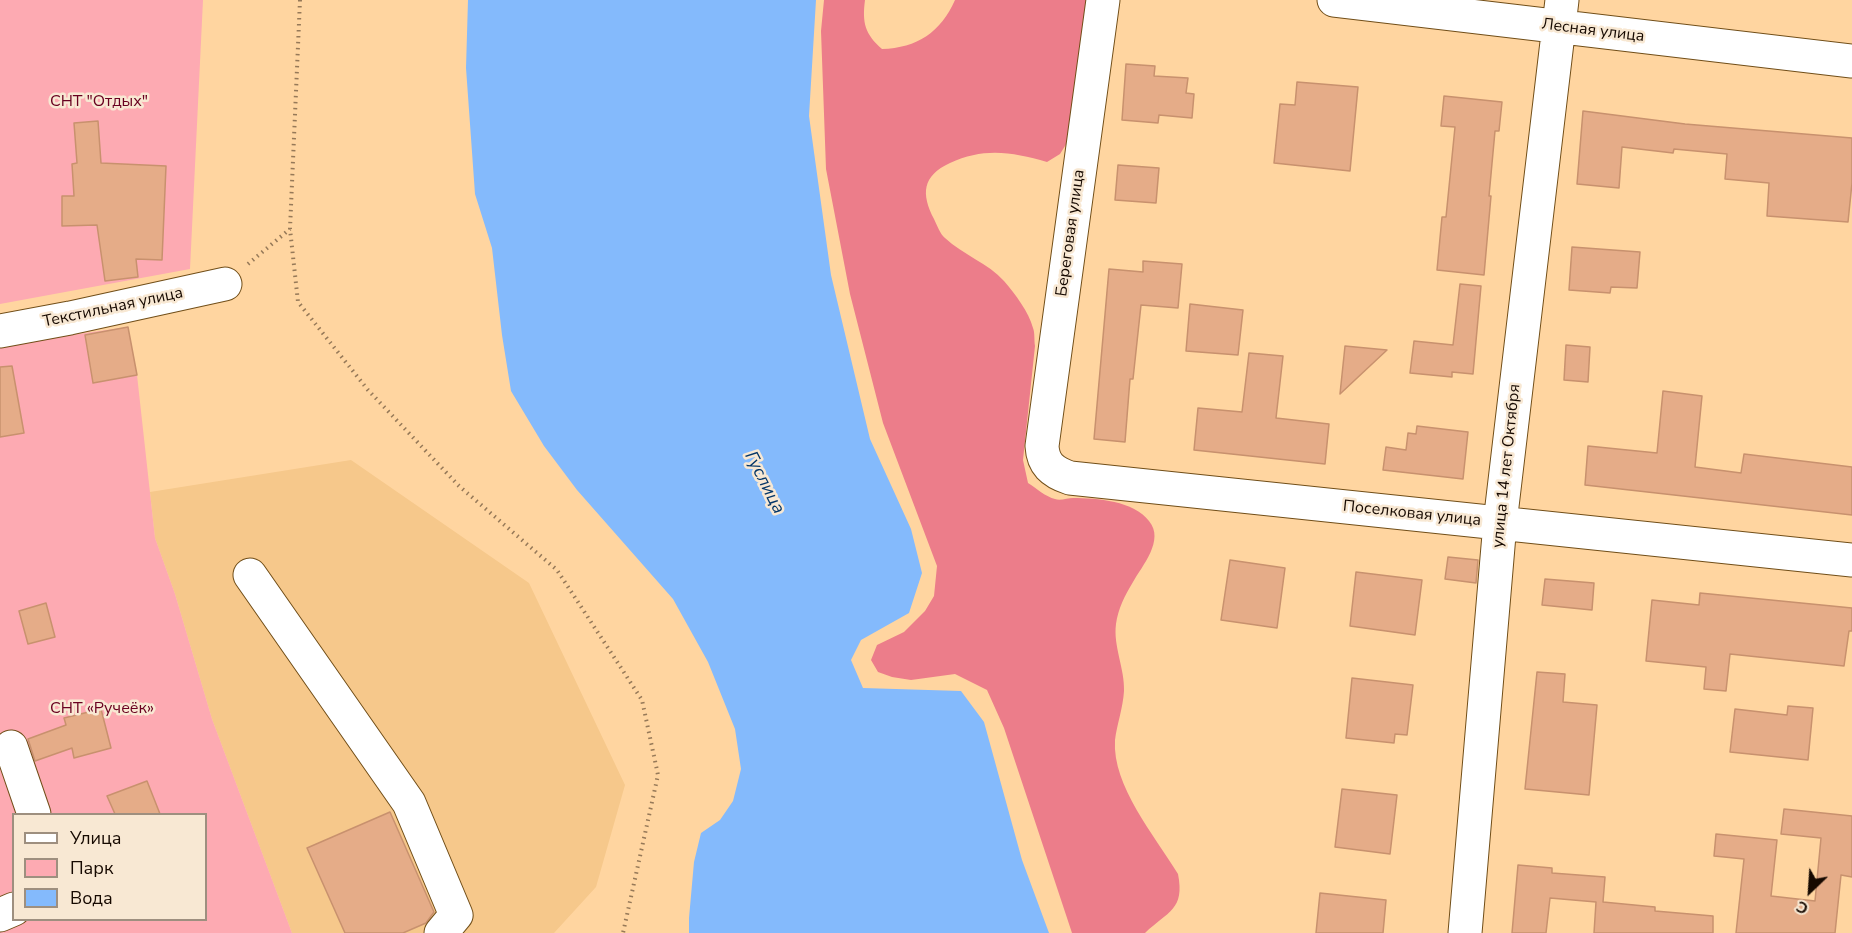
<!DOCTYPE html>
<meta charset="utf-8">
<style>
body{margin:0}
#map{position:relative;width:1852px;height:933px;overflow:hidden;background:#ffd5a0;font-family:"Nunito Sans",sans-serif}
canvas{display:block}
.legend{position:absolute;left:12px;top:813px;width:195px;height:108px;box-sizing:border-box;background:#f8e8d3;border:2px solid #9e8f7f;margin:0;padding:8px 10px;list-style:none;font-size:18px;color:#160900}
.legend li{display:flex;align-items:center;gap:12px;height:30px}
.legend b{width:30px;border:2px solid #9e8f7f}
.north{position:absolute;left:1780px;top:861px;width:60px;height:60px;-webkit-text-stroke:4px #f8e8d3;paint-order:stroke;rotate:205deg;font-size:16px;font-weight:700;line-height:24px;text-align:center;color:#160900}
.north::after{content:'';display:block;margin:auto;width:21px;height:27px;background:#160900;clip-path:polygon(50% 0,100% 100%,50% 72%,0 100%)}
</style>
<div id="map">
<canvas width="1852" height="933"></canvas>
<ul class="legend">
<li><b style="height:8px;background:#fff"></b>Улица</li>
<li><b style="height:16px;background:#fdaab2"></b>Парк</li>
<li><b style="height:16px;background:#84bafc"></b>Вода</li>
</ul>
<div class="north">С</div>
</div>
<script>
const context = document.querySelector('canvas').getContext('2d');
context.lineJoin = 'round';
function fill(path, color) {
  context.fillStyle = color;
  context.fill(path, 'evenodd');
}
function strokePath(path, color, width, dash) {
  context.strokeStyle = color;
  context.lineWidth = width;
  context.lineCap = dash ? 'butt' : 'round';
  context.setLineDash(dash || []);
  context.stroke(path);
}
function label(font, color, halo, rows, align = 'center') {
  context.font = font + ' "Nunito Sans",sans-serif';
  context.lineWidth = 5;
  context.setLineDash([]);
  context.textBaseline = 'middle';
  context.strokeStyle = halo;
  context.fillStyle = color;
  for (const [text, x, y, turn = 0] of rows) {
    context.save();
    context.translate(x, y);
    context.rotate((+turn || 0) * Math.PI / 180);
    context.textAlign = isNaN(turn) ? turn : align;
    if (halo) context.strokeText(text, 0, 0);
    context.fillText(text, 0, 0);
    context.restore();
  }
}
const built = new Path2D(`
 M 351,460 L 529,583 L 625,785 L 596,887 L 554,933 L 292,933 L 212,719 L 175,594 L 155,538 L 150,492 Z`);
const green = new Path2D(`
 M 0,0 L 203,0 L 190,269 L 0,304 Z
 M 128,327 L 137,375 L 155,538 L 175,594 L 212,719 L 292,933 L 0,933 L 0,347 L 21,342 ZM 14,814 L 206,814 L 206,920 L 14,920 Z`);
const forest = new Path2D(`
 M 824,0 L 865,0 C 862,23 865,34 882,49 C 917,48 941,32 955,0 L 1089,0 L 1070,138 L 1060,154 L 1047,162 C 1013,152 984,147 950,163 C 922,176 921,194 934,219 C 937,225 940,234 945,238 C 963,255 988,263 1004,281 C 1015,294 1029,312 1033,328 C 1035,333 1034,340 1035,346 L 1023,460 L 1028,483 C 1036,488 1046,497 1055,499 C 1060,501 1068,498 1073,498 C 1097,498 1134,501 1149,521 C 1165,540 1142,566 1133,582 C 1125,595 1118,609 1116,624 C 1113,646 1125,669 1124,691 C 1123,708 1117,724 1115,740 C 1112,786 1155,836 1178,874 C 1185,910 1168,911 1145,933 L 1072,933 L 1004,728 L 987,690 L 955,674 L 911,680 L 892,677 L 878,672 L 871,660 L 877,645 L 904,632 L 925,611 L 934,596 L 937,566 L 883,423 L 850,294 L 826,169 L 821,31 Z`);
const water = new Path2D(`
 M 468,0 L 816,0 L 809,116 L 831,275 L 870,439 L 911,529 L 922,573 L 909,613 L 861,640 L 851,660 L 863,688 L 961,691 L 984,722 L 1022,860 L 1049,933 L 689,933 L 689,918 L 694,862 L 701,833 L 720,820 L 733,801 L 741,769 L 735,729 L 708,662 L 673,599 L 577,490 L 544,446 L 511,391 L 502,335 L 492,248 L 475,194 L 466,68 Z`);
const building = new Path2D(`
 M 1126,64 L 1155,66 L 1154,76 L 1188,78 L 1186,93 L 1194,94 L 1192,118 L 1159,115 L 1158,123 L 1122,120 Z
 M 1297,82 L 1358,87 L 1350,171 L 1274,163 L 1280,104 L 1295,105 Z
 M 1444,96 L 1502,102 L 1499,131 L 1495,131 L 1489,196 L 1491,196 L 1484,275 L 1437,270 L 1442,217 L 1446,217 L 1455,127 L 1441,126 Z
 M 1583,111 L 1685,124 L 1852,138 L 1852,183 L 1848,222 L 1767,216 L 1769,183 L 1725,179 L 1727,154 L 1674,149 L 1673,153 L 1622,147 L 1619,188 L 1577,184 Z
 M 98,121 L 101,163 L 166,166 L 162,260 L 136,259 L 138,277 L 105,281 L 97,225 L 62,226 L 62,196 L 74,196 L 72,164 L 77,163 L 74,123 Z
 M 1118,165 L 1159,168 L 1156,203 L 1115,200 Z
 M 1572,247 L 1640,252 L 1637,288 L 1611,287 L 1610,293 L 1569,290 Z
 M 1143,261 L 1182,264 L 1178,308 L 1141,305 L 1133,379 L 1130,379 L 1125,442 L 1094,439 L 1109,269 L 1143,272 Z
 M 1460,284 L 1481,286 L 1473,374 L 1452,372 L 1452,377 L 1410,373 L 1414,341 L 1453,345 Z
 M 1190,304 L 1243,310 L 1238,355 L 1186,351 Z
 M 128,327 L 137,375 L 93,383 L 85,335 Z
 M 1566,345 L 1590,347 L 1588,382 L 1564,380 Z
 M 1345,346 L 1387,350 L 1340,394 Z
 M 1249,353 L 1283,356 L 1276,418 L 1329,424 L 1325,464 L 1194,450 L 1198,408 L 1242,412 Z
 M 12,366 L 24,433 L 0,437 L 0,367 Z
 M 1663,391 L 1702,396 L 1695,467 L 1741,473 L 1744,454 L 1852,467 L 1852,515 L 1585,485 L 1588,446 L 1657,453 Z
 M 1417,426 L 1468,432 L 1463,479 L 1383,470 L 1386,447 L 1406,450 L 1408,433 L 1416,434 Z
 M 1448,557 L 1478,560 L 1476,583 L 1445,579 Z
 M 1230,560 L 1285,568 L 1277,628 L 1221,620 Z
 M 1356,572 L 1422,580 L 1415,635 L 1350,626 Z
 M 1545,579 L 1594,583 L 1592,610 L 1542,605 Z
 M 1700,593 L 1852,608 L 1852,631 L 1849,631 L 1844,666 L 1730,654 L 1726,691 L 1704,689 L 1706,667 L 1646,661 L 1652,600 L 1699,605 Z
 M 46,603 L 55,637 L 28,644 L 19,611 Z
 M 1537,672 L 1565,674 L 1563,702 L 1597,705 L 1589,795 L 1525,789 Z
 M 1352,678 L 1413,685 L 1407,735 L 1395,734 L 1394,743 L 1346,738 Z
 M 1788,706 L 1813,708 L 1808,760 L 1730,752 L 1735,709 L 1787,715 Z
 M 101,709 L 111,748 L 74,758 L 72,748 L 35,761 L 28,739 L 66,725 L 64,718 Z
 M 147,781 L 160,814 L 115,814 L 107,796 Z
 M 1342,789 L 1397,795 L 1390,854 L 1335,847 Z
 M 1784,809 L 1852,816 L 1852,877 L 1841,875 L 1835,933 L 1736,933 L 1744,859 L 1714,856 L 1716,834 L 1777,840 L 1771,896 L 1815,901 L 1821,838 L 1781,834 Z
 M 390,812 L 434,912 L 426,923 L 403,933 L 345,933 L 307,848 Z
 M 1518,865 L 1552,868 L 1552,873 L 1605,877 L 1603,902 L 1655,907 L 1655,911 L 1713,916 L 1713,933 L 1594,933 L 1596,902 L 1550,898 L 1546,933 L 1512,933 Z
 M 1320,893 L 1386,900 L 1383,933 L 1316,933 Z`);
const path = new Path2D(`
 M 300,0 L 290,229 L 298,302 L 368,390 L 459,486 L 557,570 L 642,700 L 658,775 L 623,933
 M 248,264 L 290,229`);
const minor = new Path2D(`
 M 1103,0 L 1042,446 C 1043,464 1052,472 1070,478 L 1852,560
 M 1334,0 L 1852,61
 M 0,331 L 70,318 L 225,284
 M 250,575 L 409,803 L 456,915 L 441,933
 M 11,747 L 34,814
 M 0,915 L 14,909
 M 1465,933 L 1500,523 L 1562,0`);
const streetNames = [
 ["Лесная улица",1593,31,7],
 ["Береговая улица",1071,233,-82],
 ["Текстильная улица",113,308,-12],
 ["улица 14 лет Октября",1507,466,-84],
 ["Поселковая улица",1412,514,6]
];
const parkNames = [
 ["СНТ \"Отдых\"",99,102],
 ["СНТ «Ручеёк»",102,709]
];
const waterNames = [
 ["Гуслица",764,483,63]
];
fill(built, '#f6c88b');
fill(green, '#fdaab2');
fill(forest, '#ec7d8a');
fill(water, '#84bafc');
fill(building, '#e5ac88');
strokePath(building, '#c8916e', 1.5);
strokePath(minor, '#714e18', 35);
strokePath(path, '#967958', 4, [1.5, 4.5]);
strokePath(minor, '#fff', 33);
label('16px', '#160900', '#f8e8d3', streetNames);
label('16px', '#690020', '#f8e8d3', parkNames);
label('italic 18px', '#043668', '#f8e8d3', waterNames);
</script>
